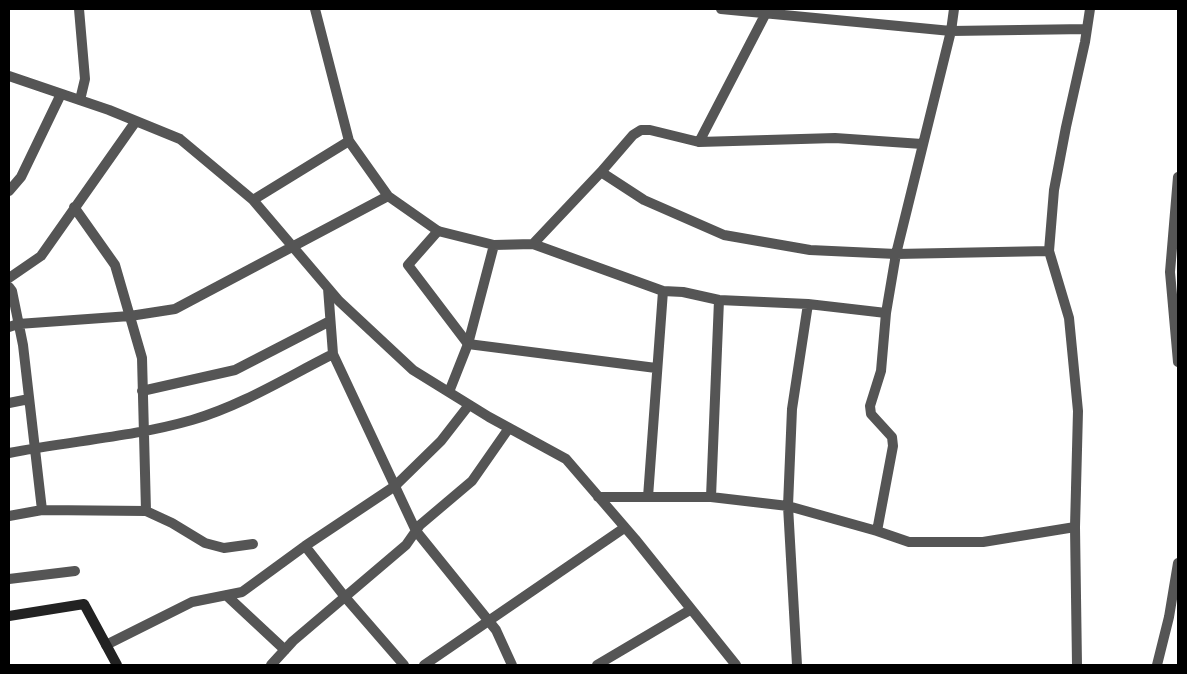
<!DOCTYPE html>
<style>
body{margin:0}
#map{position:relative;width:1187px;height:674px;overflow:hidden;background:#fff;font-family:"Roboto Condensed",sans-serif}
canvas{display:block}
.frame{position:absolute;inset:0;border:10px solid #000;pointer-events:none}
</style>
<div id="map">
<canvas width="1187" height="674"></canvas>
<div class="frame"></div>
</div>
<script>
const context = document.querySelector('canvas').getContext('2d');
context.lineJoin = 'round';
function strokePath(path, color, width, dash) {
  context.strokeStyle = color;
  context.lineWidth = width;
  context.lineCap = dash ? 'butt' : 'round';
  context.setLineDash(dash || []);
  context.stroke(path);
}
const lane = new Path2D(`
 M 438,231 L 408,265 L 468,344`);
const street = new Path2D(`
 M 79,9 L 85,79 L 80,100
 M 315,9 L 349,141 L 388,196 L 438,231 L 494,245 L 533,244 L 663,291 L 683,292 L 719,300 L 808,304 L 792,409 L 788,506 L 797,665
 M 721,9 L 951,31 L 1087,29
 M 9,76 L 109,110 L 180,139 L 253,200 L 339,301 L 413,370 L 489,417 L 566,459 L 635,539 L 736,665
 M 699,142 L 766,13
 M 601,172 L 644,200 L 724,235 L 810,250 L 896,254 L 1049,251
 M 1178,177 L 1170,272 L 1178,362
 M 9,191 L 21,177 L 61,94
 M 253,200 L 349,141
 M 74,207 L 115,265 L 142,358 L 146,511
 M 533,244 L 601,172 L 633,135 L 641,130 L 650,130 L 699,142 L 835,138 L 922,144
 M 9,278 L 41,256 L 136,121
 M 9,287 L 12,291 L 23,345 L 42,510
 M 328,288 L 333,354 L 416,531 L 496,630 L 512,665
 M 808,304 L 886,313
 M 9,327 L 18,324 L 130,316 L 175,309 L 388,196
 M 468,344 L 656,368
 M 142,391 L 235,370 L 330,321
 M 449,392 L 468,344 L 494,245
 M 9,403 L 29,399
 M 9,453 C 70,441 133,437 192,420 C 243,405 287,377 333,354
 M 598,497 L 711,497 L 788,506 L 877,531 L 909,542 L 983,542 L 1075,527
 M 648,497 L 663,291
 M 711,497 L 719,300
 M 9,516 L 42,510 L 146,511 L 172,523 L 205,543 L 224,548 L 253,544
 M 877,531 L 893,446 L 892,437 L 871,414 L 870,406 L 881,371 L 886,313 L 896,254 L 951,31 L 954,9
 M 305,546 L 345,597 L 404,665
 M 9,579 L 75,571
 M 226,595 L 285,650
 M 106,645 L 192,602 L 242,592 L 305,546 L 395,486 L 441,441 L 469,405
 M 271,665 L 293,641 L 406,545 L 420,525 L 472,481 L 509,428
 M 424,665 L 624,528
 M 597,665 L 690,610
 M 1077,665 L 1075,527 L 1078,411 L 1069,318 L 1049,251 L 1054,190 L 1066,127 L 1085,42 L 1090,9
 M 1157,665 L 1169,617 L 1178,563`);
const secondary = new Path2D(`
 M 9,616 L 84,604 L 117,665`);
strokePath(lane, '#555', 10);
strokePath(street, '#555', 10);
strokePath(secondary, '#222', 10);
</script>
